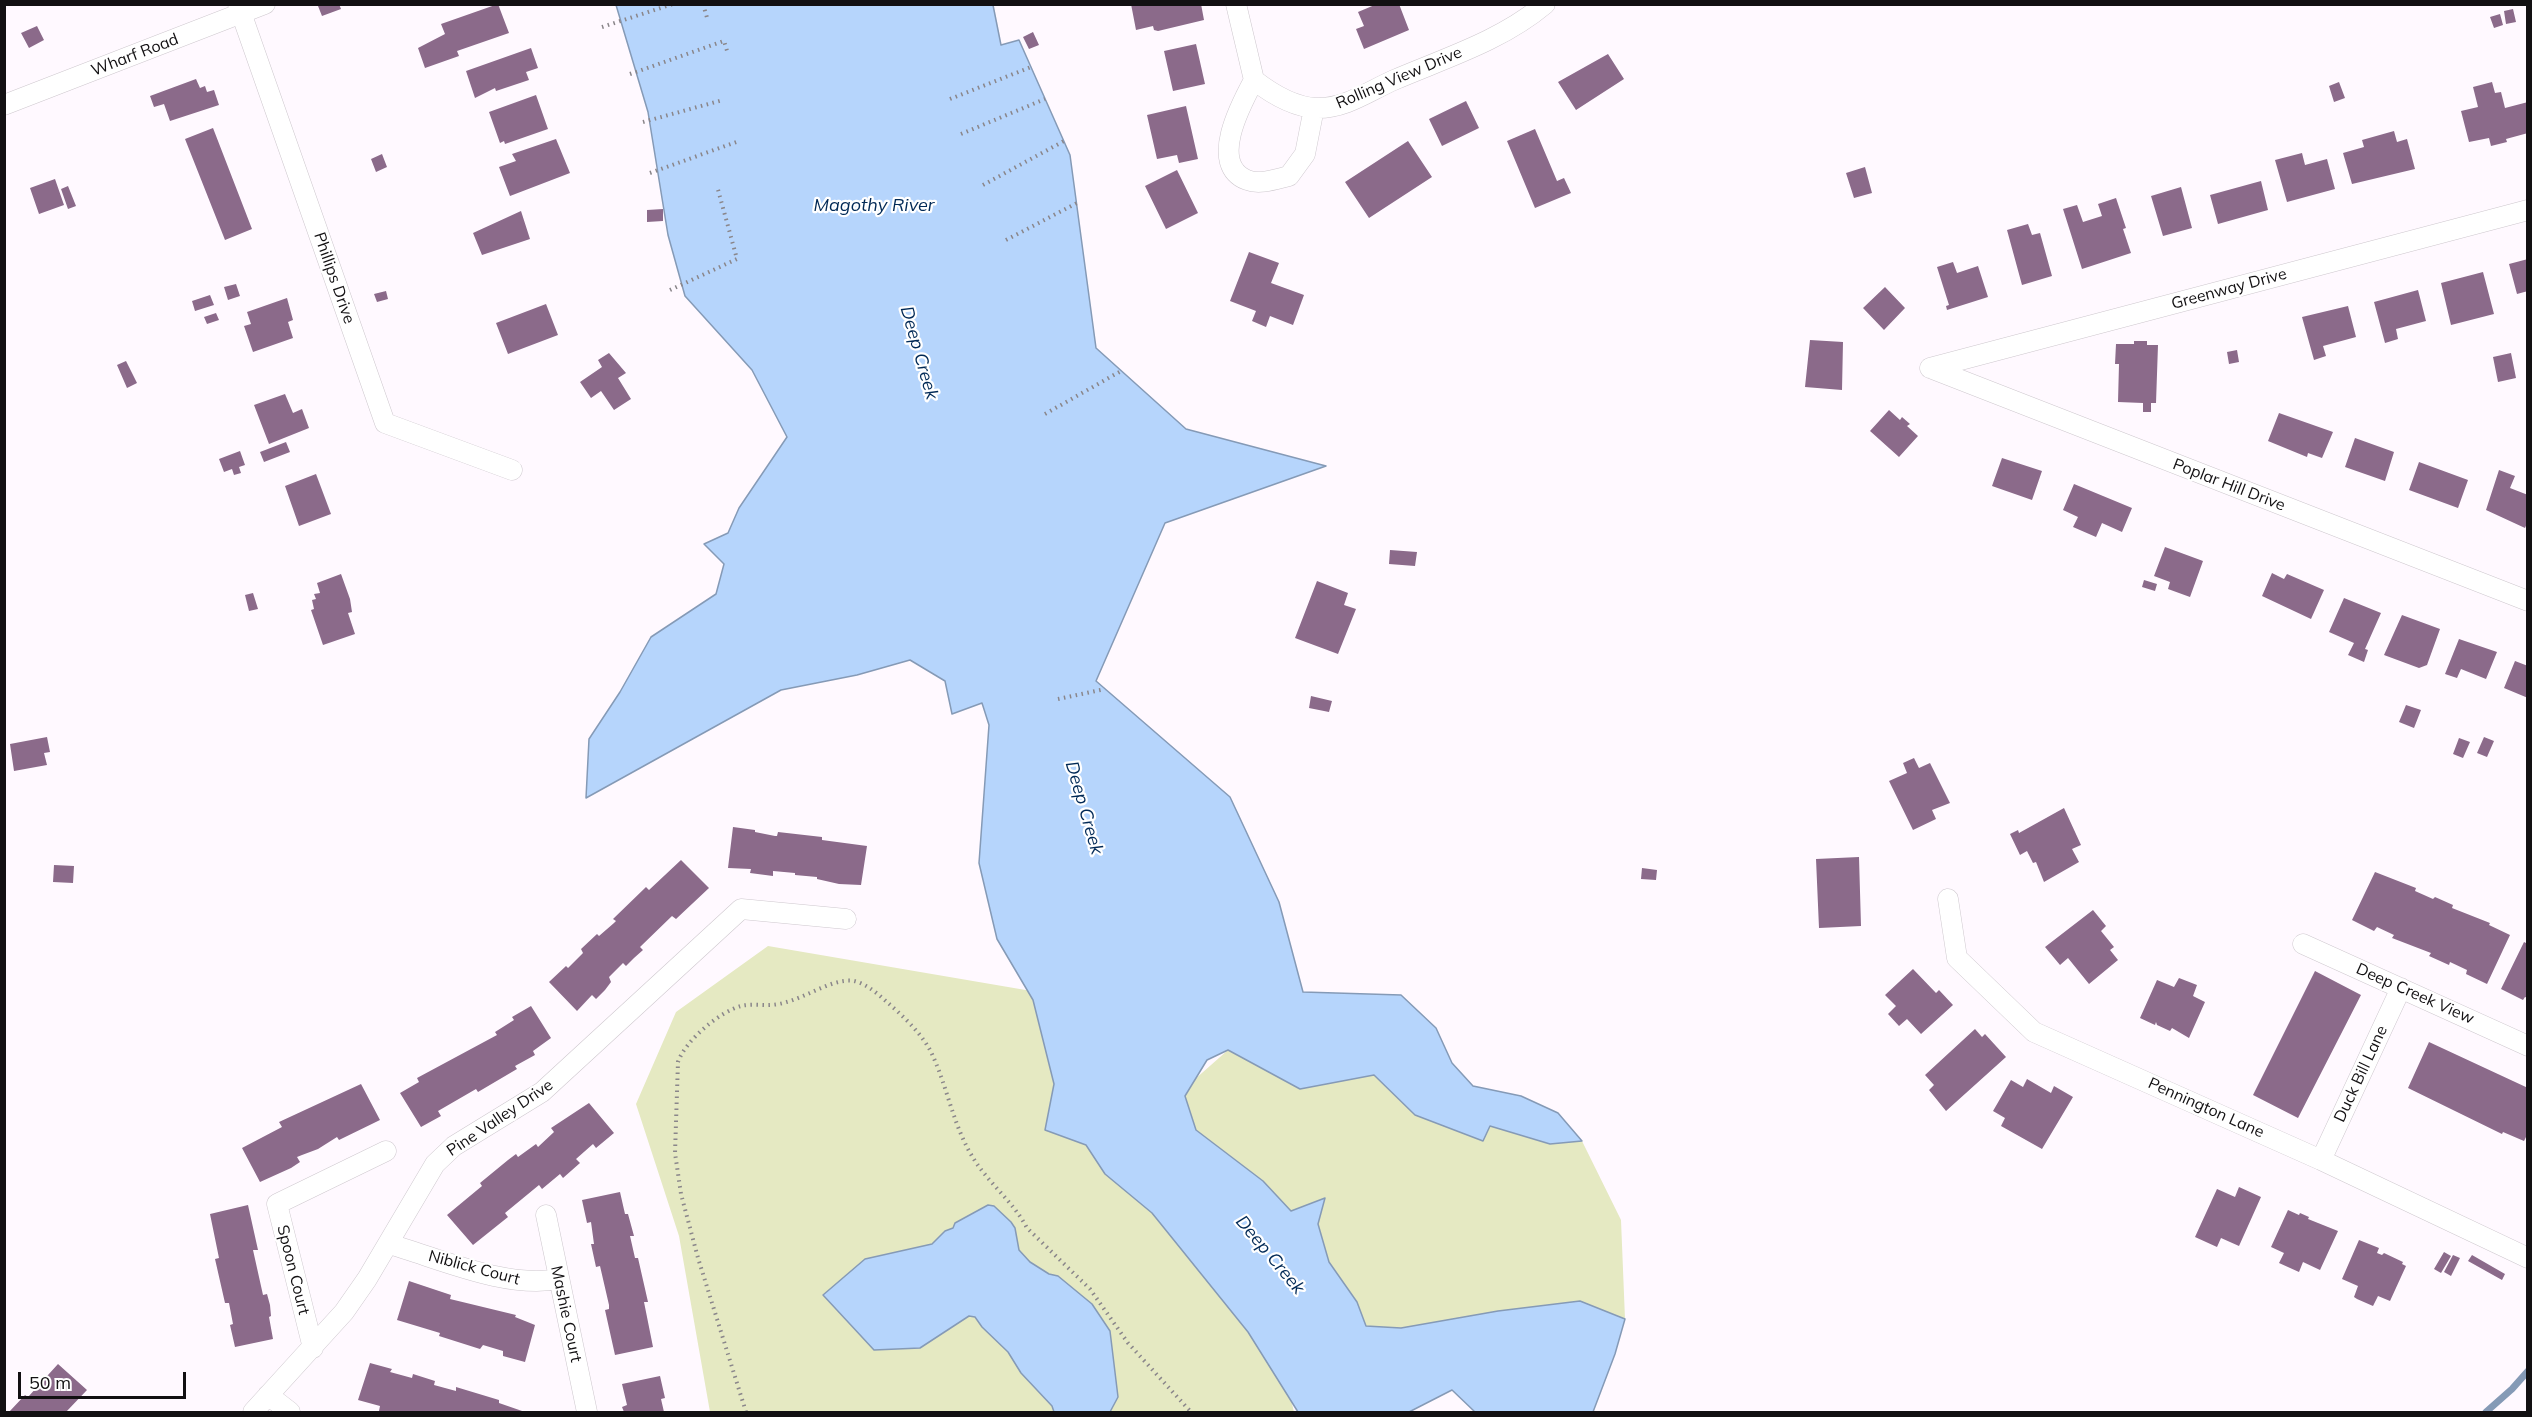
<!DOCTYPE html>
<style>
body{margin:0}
#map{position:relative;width:2532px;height:1417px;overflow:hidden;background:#fff9ff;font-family:Mulish,sans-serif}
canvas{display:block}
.frame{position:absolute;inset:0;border:6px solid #121012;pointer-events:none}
.scale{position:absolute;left:18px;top:1372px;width:168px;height:27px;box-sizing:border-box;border:3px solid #121012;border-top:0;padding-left:8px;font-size:18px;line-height:21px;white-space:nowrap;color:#121012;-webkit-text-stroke:4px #fff;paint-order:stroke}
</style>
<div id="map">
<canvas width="2532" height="1417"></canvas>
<div class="frame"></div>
<div class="scale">50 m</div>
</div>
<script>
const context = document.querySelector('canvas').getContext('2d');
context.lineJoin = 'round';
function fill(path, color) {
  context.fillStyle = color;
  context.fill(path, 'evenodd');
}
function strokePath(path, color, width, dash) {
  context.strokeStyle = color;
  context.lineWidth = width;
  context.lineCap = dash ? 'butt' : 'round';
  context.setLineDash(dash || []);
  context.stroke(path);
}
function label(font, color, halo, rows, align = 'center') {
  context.font = font + ' Mulish,sans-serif';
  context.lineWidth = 4.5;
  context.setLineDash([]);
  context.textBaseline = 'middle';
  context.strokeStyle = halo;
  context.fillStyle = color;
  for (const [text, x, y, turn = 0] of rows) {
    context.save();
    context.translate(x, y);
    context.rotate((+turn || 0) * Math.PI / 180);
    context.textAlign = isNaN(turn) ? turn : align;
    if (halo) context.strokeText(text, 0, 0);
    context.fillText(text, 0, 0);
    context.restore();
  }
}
const green = new Path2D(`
 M 768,946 L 1049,994 L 1170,1229 L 1287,1383 L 1294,1412 L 710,1412 L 679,1236 L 636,1104 L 676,1012 Z
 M 1228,1050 L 1300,1089 L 1374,1074 L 1415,1115 L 1483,1140 L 1490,1126 L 1550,1144 L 1582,1141 L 1621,1220 L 1625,1319 L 1580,1301 L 1498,1311 L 1401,1328 L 1366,1326 L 1357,1302 L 1329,1262 L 1318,1224 L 1324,1199 L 1291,1211 L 1263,1181 L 1196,1130 L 1184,1096 L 1194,1080 Z`);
const water = new Path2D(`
 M 616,5 L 993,5 L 1001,45 L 1019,40 L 1070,155 L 1096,348 L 1186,429 L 1326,466 L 1165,523 L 1096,681 L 1230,797 L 1279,902 L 1303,992 L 1401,995 L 1436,1028 L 1452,1063 L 1473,1086 L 1521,1096 L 1558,1113 L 1582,1141 L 1550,1144 L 1490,1126 L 1483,1141 L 1415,1115 L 1374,1075 L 1300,1089 L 1228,1050 L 1207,1060 L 1185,1096 L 1196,1130 L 1263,1181 L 1291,1211 L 1325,1198 L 1318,1224 L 1329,1262 L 1357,1302 L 1366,1326 L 1401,1328 L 1498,1311 L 1580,1301 L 1625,1319 L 1615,1354 L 1593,1412 L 1475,1412 L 1452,1390 L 1409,1412 L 1298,1412 L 1248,1332 L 1152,1213 L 1105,1174 L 1086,1145 L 1045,1130 L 1054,1084 L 1033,1000 L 997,939 L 979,863 L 989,725 L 982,703 L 952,714 L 945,681 L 910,660 L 857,675 L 781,690 L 586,798 L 589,739 L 620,692 L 651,637 L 716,594 L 724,564 L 704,544 L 728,533 L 739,508 L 787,437 L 752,370 L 685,296 L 668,235 L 648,112 Z
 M 988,1205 L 994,1206 L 1011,1222 L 1015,1228 L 1019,1250 L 1030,1262 L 1049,1274 L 1058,1276 L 1092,1304 L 1110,1331 L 1118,1397 L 1110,1412 L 1054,1412 L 1052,1406 L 1021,1373 L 1008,1352 L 982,1327 L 975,1317 L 969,1316 L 920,1348 L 874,1350 L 823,1295 L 865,1259 L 932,1244 L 945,1231 L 953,1228 L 955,1223 Z`);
const stream = new Path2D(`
 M 2486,1412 L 2512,1389 L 2528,1371`);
const building = new Path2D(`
 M 323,4 L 339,4 L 341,9 L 322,16 L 318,6 Z
 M 498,4 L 509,33 L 457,51 L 459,56 L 425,68 L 418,48 L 445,34 L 441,24 Z
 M 1131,4 L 1201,4 L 1204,20 L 1158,31 L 1154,30 L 1153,26 L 1136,30 Z
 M 1377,4 L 1399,4 L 1409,30 L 1364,49 L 1356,29 L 1364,26 L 1358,12 Z
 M 2513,9 L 2516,22 L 2506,24 L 2504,11 Z
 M 2500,14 L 2503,25 L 2494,28 L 2490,17 Z
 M 37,26 L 44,40 L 29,48 L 21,33 Z
 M 1033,32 L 1039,45 L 1029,49 L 1023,37 Z
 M 1196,44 L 1205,84 L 1173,91 L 1164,51 Z
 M 531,48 L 538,68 L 526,72 L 529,80 L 496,91 L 495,88 L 475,98 L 466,71 Z
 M 1608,54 L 1624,79 L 1576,110 L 1558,82 Z
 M 196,79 L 200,88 L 205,86 L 207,92 L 214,90 L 219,105 L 170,121 L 164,104 L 154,107 L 150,96 Z
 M 2339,82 L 2345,98 L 2334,102 L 2329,86 Z
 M 2492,82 L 2495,93 L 2501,92 L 2505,108 L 2528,102 L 2528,133 L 2506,139 L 2507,142 L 2491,146 L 2489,138 L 2469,142 L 2461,111 L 2478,107 L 2473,87 Z
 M 536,95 L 548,129 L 505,144 L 504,141 L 500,143 L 489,112 Z
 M 1466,101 L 1479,128 L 1442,146 L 1429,119 Z
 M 1186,106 L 1198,159 L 1179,163 L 1177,155 L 1157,159 L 1147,115 Z
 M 213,128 L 252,229 L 225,240 L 185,139 Z
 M 1535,129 L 1557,181 L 1564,178 L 1571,193 L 1535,208 L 1507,141 Z
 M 2394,131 L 2397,142 L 2407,139 L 2415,169 L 2352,184 L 2343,153 L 2364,147 L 2362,140 Z
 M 556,139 L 570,173 L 510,196 L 499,167 L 516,161 L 512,154 Z
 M 1408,141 L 1432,177 L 1369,218 L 1345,182 Z
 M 2302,153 L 2305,165 L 2327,159 L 2335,189 L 2287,202 L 2275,160 Z
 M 382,154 L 387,167 L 376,172 L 371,159 Z
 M 1865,167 L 1872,193 L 1854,198 L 1846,173 Z
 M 1177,170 L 1198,213 L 1166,229 L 1145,186 Z
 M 55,179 L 64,205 L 39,214 L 30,188 Z
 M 2261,181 L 2268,210 L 2218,224 L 2210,195 Z
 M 68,186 L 76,206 L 68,209 L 61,189 Z
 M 2181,187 L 2192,228 L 2163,236 L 2151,196 Z
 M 2116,198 L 2126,228 L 2123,229 L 2131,253 L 2082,269 L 2063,209 L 2077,205 L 2083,222 L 2102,216 L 2098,204 Z
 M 663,209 L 663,221 L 647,222 L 647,210 Z
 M 521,211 L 530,239 L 482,255 L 473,233 Z
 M 2028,224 L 2032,235 L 2040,233 L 2052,276 L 2022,285 L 2007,230 Z
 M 1249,252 L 1279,263 L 1271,283 L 1304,295 L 1293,325 L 1270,316 L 1266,327 L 1252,321 L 1256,311 L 1230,301 Z
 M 2528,259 L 2528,291 L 2517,294 L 2509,264 Z
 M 1953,262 L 1957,273 L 1978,266 L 1988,297 L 1947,310 L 1946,306 L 1949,305 L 1937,267 Z
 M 2483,272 L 2494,314 L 2451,325 L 2441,283 Z
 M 236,284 L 240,296 L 228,300 L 224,287 Z
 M 1885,287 L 1905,308 L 1884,330 L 1863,308 Z
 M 2418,290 L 2426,321 L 2396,329 L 2398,339 L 2385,343 L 2374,302 Z
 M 386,291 L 388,299 L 377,302 L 374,294 Z
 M 210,295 L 214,305 L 195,311 L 192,301 Z
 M 287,298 L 293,320 L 288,322 L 293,338 L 253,352 L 244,326 L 251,324 L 247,312 Z
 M 546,304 L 558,335 L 508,354 L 496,323 Z
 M 2348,306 L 2356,337 L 2323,346 L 2326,356 L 2314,360 L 2302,317 Z
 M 216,313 L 219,320 L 207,324 L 204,317 Z
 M 1810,340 L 1843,342 L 1842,390 L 1805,387 Z
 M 2134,341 L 2147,341 L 2147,345 L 2158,345 L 2156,403 L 2151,403 L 2151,412 L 2143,412 L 2143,403 L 2118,402 L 2119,364 L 2115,364 L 2116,344 L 2134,344 Z
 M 2237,350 L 2239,362 L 2229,364 L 2227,352 Z
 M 609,353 L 626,373 L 618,378 L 631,399 L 614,410 L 601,391 L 591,398 L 580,382 L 602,367 L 598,360 Z
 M 2511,353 L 2516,378 L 2498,382 L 2493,357 Z
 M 126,361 L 137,383 L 127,388 L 117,365 Z
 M 285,394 L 293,413 L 302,409 L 309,428 L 269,444 L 254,405 Z
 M 1889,410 L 1900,420 L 1902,417 L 1910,424 L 1907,426 L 1918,436 L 1899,457 L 1870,431 Z
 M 2279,413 L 2333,432 L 2322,458 L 2308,453 L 2307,457 L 2268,441 Z
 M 2355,438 L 2394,452 L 2385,481 L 2345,467 Z
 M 286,442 L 290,452 L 264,462 L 260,452 Z
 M 240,451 L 245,465 L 239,467 L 241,473 L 234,475 L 232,469 L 224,472 L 219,459 Z
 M 2002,458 L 2042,471 L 2032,500 L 1992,486 Z
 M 2419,462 L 2468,480 L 2458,508 L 2409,490 Z
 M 2499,470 L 2515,476 L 2510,488 L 2528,495 L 2528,521 L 2525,528 L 2486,510 Z
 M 316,474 L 331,514 L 299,526 L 285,486 Z
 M 2074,484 L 2132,508 L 2122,532 L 2102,523 L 2096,537 L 2073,527 L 2078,517 L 2063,510 Z
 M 2165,547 L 2203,561 L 2190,597 L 2168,589 L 2170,582 L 2154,576 Z
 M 1390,550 L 1417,552 L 1415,566 L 1389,564 Z
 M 2272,573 L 2284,579 L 2287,574 L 2324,590 L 2311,619 L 2262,596 Z
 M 341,574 L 350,599 L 352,612 L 348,613 L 355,634 L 323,645 L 311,610 L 314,609 L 312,600 L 316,599 L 314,594 L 320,593 L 317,583 Z
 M 2144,580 L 2157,584 L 2155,591 L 2142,587 Z
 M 1317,581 L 1348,593 L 1344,605 L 1356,609 L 1338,654 L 1295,638 Z
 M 253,593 L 258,609 L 249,611 L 245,595 Z
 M 2344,598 L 2381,613 L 2365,649 L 2368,650 L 2364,662 L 2348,655 L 2354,643 L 2329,632 Z
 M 2402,615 L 2440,629 L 2427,665 L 2419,668 L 2384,655 Z
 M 2459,639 L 2497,652 L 2486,679 L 2461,669 L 2457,678 L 2445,674 Z
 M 2515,661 L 2528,666 L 2528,698 L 2504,688 Z
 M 1311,696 L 1332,701 L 1329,712 L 1309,708 Z
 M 2406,705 L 2421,710 L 2414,728 L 2399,722 Z
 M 47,737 L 50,752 L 44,753 L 47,765 L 14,771 L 10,744 Z
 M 2484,737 L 2494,741 L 2487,757 L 2477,753 Z
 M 2459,738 L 2470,742 L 2463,758 L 2453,754 Z
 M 1914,758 L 1919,768 L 1930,763 L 1950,803 L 1932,810 L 1936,819 L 1913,830 L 1889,781 L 1907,773 L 1903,763 Z
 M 2064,808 L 2081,845 L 2072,849 L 2079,862 L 2044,882 L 2036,862 L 2033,863 L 2027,851 L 2020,855 L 2010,834 L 2018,830 L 2019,833 Z
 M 733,827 L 755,830 L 755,832 L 775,836 L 777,836 L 778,832 L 822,837 L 822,840 L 867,846 L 861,885 L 839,884 L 817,879 L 817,877 L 795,875 L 795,873 L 773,871 L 773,876 L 750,873 L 751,869 L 728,868 Z
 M 1859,857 L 1861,926 L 1819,928 L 1816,859 Z
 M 681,860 L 709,888 L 676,919 L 672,916 L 640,947 L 643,950 L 634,958 L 626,966 L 623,963 L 609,977 L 611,982 L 605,990 L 596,999 L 592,995 L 577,1011 L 549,982 L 566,966 L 568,968 L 583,953 L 581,949 L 597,934 L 599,936 L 614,923 L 616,921 L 613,919 L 646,887 L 649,890 Z
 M 54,865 L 74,866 L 73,883 L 53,882 Z
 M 1642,868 L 1657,870 L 1656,880 L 1641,879 Z
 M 2375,872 L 2416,888 L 2415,891 L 2433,899 L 2435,897 L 2453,905 L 2452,908 L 2490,923 L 2489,925 L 2510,935 L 2487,984 L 2466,974 L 2467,970 L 2450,962 L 2449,965 L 2429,956 L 2431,953 L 2392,938 L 2394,935 L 2377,927 L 2374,931 L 2352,920 Z
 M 2093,910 L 2106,926 L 2101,931 L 2114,947 L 2110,950 L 2118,960 L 2089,984 L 2068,958 L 2060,965 L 2045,947 Z
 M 2524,942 L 2528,944 L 2528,998 L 2525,997 L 2523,1000 L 2501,989 Z
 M 1913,969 L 1936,993 L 1939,990 L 1953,1005 L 1921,1034 L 1907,1019 L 1899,1026 L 1888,1014 L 1896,1006 L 1885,995 Z
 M 2315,971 L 2361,995 L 2298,1118 L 2253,1095 Z
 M 2179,978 L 2197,985 L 2193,996 L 2205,1002 L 2189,1038 L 2172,1028 L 2170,1031 L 2157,1025 L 2156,1022 L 2155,1025 L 2140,1018 L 2157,980 L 2174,987 Z
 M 531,1006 L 551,1038 L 533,1051 L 535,1055 L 515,1066 L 517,1069 L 478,1092 L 476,1089 L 438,1111 L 441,1116 L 421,1127 L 400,1093 L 419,1082 L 417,1078 L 497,1035 L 495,1032 L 514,1020 L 512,1017 Z
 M 1975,1029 L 1982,1037 L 1985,1034 L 2006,1057 L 1946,1111 L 1929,1090 L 1934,1085 L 1925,1075 Z
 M 2429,1042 L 2528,1088 L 2528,1133 L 2524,1141 L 2503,1132 L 2502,1134 L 2408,1088 Z
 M 2027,1079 L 2051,1093 L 2054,1086 L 2073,1097 L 2042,1149 L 2001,1126 L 2005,1118 L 1993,1111 L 2011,1080 L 2023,1087 Z
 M 361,1084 L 380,1120 L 339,1140 L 337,1137 L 318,1149 L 302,1155 L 297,1157 L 300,1162 L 291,1168 L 260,1182 L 242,1148 L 282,1127 L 279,1122 Z
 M 589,1103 L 614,1133 L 596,1148 L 593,1144 L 576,1159 L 580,1163 L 563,1178 L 560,1174 L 542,1189 L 539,1185 L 505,1213 L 508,1217 L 473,1245 L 447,1215 L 482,1186 L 480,1183 L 508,1160 L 516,1154 L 518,1157 L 536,1144 L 538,1147 L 554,1132 L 551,1128 Z
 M 2239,1187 L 2261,1197 L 2239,1246 L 2221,1238 L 2217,1247 L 2195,1237 L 2217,1189 L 2235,1197 Z
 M 620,1192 L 625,1214 L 628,1214 L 634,1236 L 630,1236 L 635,1258 L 638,1258 L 648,1302 L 644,1302 L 653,1347 L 615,1355 L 605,1310 L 609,1309 L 609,1305 L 600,1266 L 596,1267 L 591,1244 L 594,1244 L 591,1222 L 587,1223 L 582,1200 Z
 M 248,1205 L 258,1250 L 253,1250 L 263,1295 L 267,1294 L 270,1305 L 271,1316 L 269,1317 L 273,1339 L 235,1347 L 230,1325 L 233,1324 L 229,1303 L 225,1303 L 215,1259 L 219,1258 L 210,1214 Z
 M 2288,1210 L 2299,1215 L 2300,1213 L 2309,1217 L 2308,1219 L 2338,1231 L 2320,1270 L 2303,1262 L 2299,1272 L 2279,1263 L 2284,1253 L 2271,1247 Z
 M 2359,1240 L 2379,1248 L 2377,1253 L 2382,1255 L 2384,1253 L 2403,1262 L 2402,1264 L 2406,1266 L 2390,1301 L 2378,1296 L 2373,1306 L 2357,1299 L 2354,1297 L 2358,1286 L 2342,1279 Z
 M 2444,1252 L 2451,1256 L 2441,1273 L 2434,1269 Z
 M 2453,1255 L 2460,1258 L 2451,1276 L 2444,1272 Z
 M 2472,1255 L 2505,1274 L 2502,1280 L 2468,1261 Z
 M 409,1281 L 451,1295 L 450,1299 L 516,1315 L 515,1317 L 535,1325 L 525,1362 L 503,1356 L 503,1351 L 483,1345 L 480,1349 L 439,1336 L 440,1333 L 397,1320 Z
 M 370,1363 L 392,1369 L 390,1372 L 412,1378 L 413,1374 L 435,1381 L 434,1385 L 456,1391 L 456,1387 L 499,1400 L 499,1403 L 525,1412 L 385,1412 L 379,1411 L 380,1406 L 358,1400 Z
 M 58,1364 L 87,1390 L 66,1412 L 9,1412 L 25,1395 L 28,1397 Z
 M 660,1376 L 665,1398 L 661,1399 L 664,1412 L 624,1412 L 622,1407 L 627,1405 L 622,1384 Z`);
const path = new Path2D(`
 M 703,4 L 708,21
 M 602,27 L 673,4
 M 630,74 L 724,41 L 728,54
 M 950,99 L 1031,67
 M 643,122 L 723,100
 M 961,134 L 1045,99
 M 650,173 L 739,141
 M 983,185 L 1064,141
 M 1006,240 L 1077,203
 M 670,290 L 737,259 L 717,186
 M 1045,414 L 1121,371
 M 1058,699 L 1105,689
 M 746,1412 L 698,1258 L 681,1194 L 675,1153 L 678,1062 C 685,1041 719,1012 741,1006 C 749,1004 759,1005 768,1005 C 799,1005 829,977 854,981 C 867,984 878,994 888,1003 C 903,1016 920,1032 930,1050 C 947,1084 952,1123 972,1156 C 987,1182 1013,1201 1027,1228 L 1090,1289 L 1128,1343 L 1191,1412`);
const minor = new Path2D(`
 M 238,4 L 385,423 L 512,470
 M 1236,4 L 1254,80 C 1272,94 1294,107 1316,108 C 1345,109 1369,91 1394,80 C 1445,58 1501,41 1545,4
 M 1254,80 C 1241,104 1208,165 1247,180 C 1260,185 1276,179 1289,176 L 1305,154 L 1314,108
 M 4,105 L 265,4
 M 1930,368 L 2528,601
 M 1930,368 L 2528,210
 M 1948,899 L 1957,958 L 2034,1032 L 2321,1160 L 2528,1258
 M 2303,944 L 2528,1046
 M 2321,1160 L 2401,988
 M 546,1215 L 587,1412
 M 389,1244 C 441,1259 506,1289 559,1279
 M 313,1348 L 277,1204 L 386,1151
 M 268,1395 L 290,1412
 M 253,1412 L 344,1312 L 367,1279 L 435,1164 L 454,1146 L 542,1092 L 741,909 L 846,919`);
const streetNames = [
 ["Wharf Road",135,55,-21],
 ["Rolling View Drive",1399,78,-23],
 ["Phillips Drive",334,278,71],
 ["Greenway Drive",2229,289,-15],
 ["Poplar Hill Drive",2229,485,21],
 ["Deep Creek View",2415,994,24],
 ["Duck Bill Lane",2361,1074,-65],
 ["Pennington Lane",2206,1108,24],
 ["Pine Valley Drive",500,1118,-34],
 ["Niblick Court",474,1268,15],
 ["Spoon Court",293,1270,76],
 ["Mashie Court",566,1314,78]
];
const waterNames = [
 ["Magothy River",874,206],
 ["Deep Creek",919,353,74],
 ["Deep Creek",1084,808,74],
 ["Deep Creek",1270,1255,50]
];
fill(green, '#e5e9c2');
fill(water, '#b6d5fc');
strokePath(water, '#859ab6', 1.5);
strokePath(stream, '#859ab6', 7);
fill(building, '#8b6a8a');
strokePath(minor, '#cec8ce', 21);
strokePath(path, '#8a868a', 4, [1.5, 4.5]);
strokePath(minor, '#fff', 20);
label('16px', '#121012', '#fff', streetNames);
label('italic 18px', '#002956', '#fff', waterNames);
</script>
